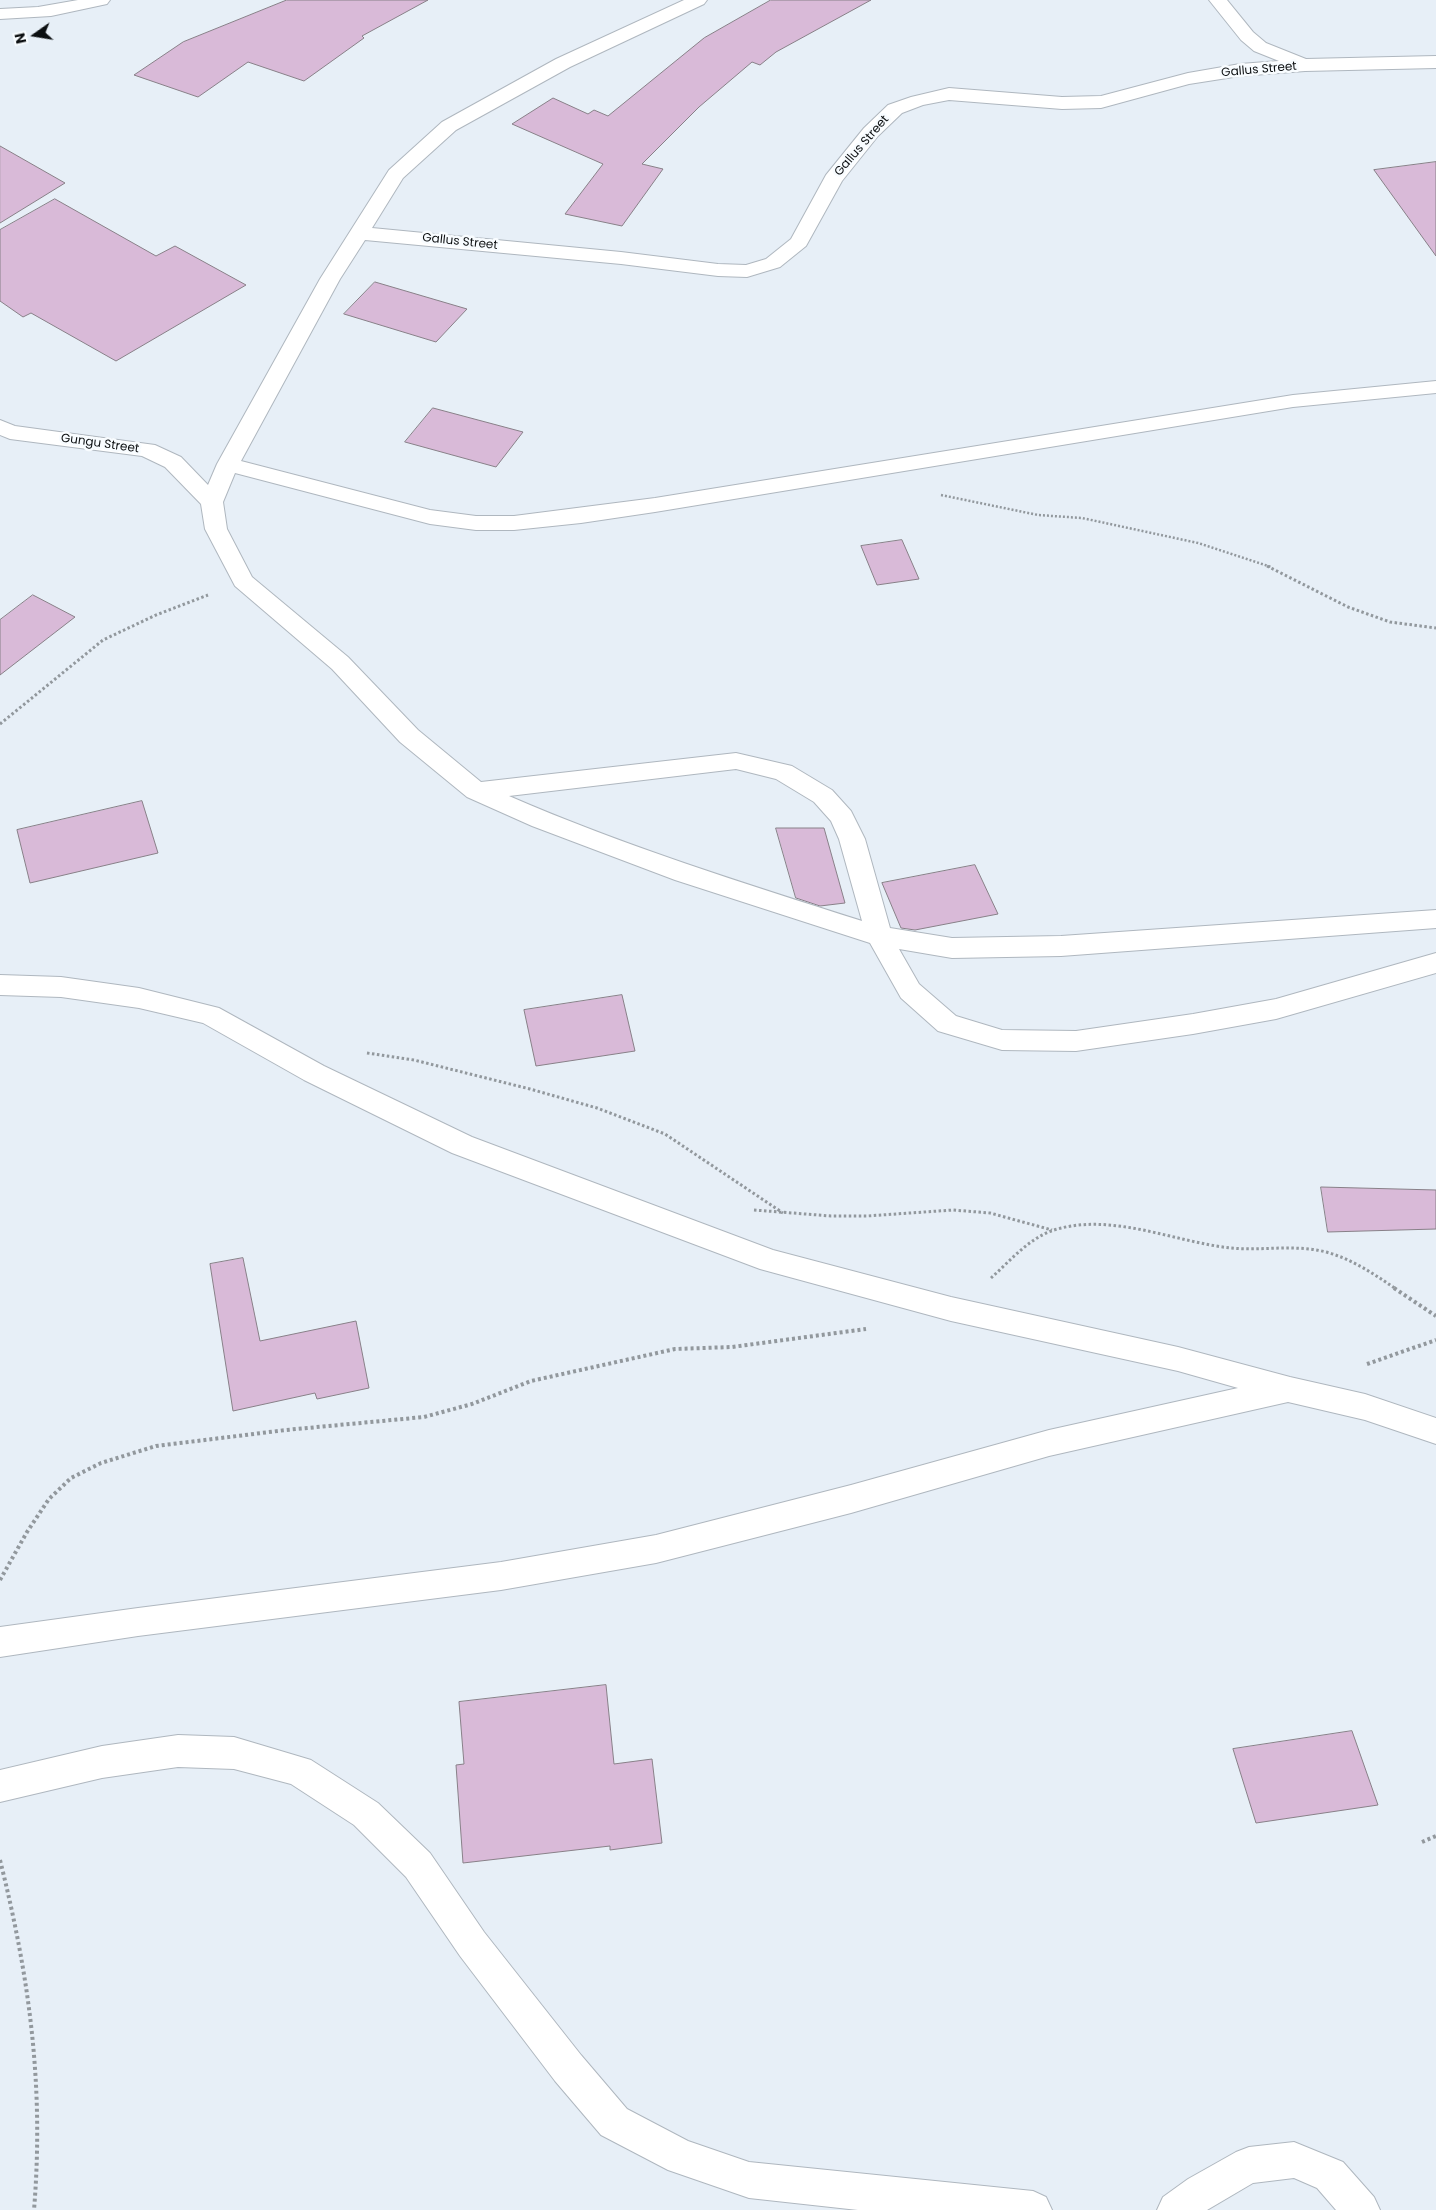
<!DOCTYPE html>
<style>
body{margin:0}
#map{position:relative;width:1436px;height:2210px;overflow:hidden;background:#e7eff7;font-family:Poppins,sans-serif}
canvas{display:block}
.north{position:absolute;left:10px;top:10px;width:50px;height:50px;-webkit-text-stroke:4px #f8fcff;paint-order:stroke;rotate:257deg;font-size:14px;font-weight:700;line-height:20px;text-align:center;color:#0c0f11}
.north::after{content:'';display:block;margin:auto;width:18px;height:22px;background:#0c0f11;clip-path:polygon(50% 0,100% 100%,50% 72%,0 100%)}
</style>
<div id="map">
<canvas width="1436" height="2210"></canvas>
<div class="north">N</div>
</div>
<script>
const context = document.querySelector('canvas').getContext('2d');
context.lineJoin = 'round';
function fill(path, color) {
  context.fillStyle = color;
  context.fill(path, 'evenodd');
}
function strokePath(path, color, width, dash) {
  context.strokeStyle = color;
  context.lineWidth = width;
  context.lineCap = dash ? 'butt' : 'round';
  context.setLineDash(dash || []);
  context.stroke(path);
}
function label(font, color, halo, rows, align = 'center') {
  context.font = font + ' Poppins,sans-serif';
  context.lineWidth = 5;
  context.setLineDash([]);
  context.textBaseline = 'middle';
  context.strokeStyle = halo;
  context.fillStyle = color;
  for (const [text, x, y, turn = 0] of rows) {
    context.save();
    context.translate(x, y);
    context.rotate((+turn || 0) * Math.PI / 180);
    context.textAlign = isNaN(turn) ? turn : align;
    if (halo) context.strokeText(text, 0, 0);
    context.fillText(text, 0, 0);
    context.restore();
  }
}
const building = new Path2D(`
 M 287,0 L 428,0 L 362,36 L 364,38 L 304,81 L 248,62 L 198,97 L 134,75 L 183,42 Z
 M 771,0 L 871,0 L 776,52 L 760,65 L 752,62 L 699,107 L 642,164 L 663,169 L 622,226 L 565,214 L 603,164 L 512,124 L 553,98 L 588,114 L 594,110 L 608,116 L 704,38 Z
 M 0,146 L 65,183 L 0,223 Z
 M 1436,162 L 1436,256 L 1374,170 Z
 M 55,199 L 156,256 L 175,246 L 246,285 L 116,361 L 31,313 L 23,317 L 0,301 L 0,230 Z
 M 375,282 L 467,309 L 436,342 L 344,314 Z
 M 433,408 L 523,432 L 496,467 L 405,442 Z
 M 902,540 L 919,579 L 877,585 L 861,546 Z
 M 33,595 L 75,617 L 0,675 L 0,620 Z
 M 142,801 L 158,853 L 30,883 L 17,830 Z
 M 776,828 L 824,828 L 845,903 L 820,906 L 796,898 Z
 M 975,865 L 998,914 L 915,930 L 901,928 L 882,883 Z
 M 622,995 L 635,1051 L 536,1066 L 524,1010 Z
 M 1321,1187 L 1436,1190 L 1436,1229 L 1328,1232 Z
 M 243,1258 L 260,1341 L 356,1321 L 369,1388 L 317,1399 L 315,1393 L 233,1411 L 210,1264 Z
 M 606,1685 L 614,1764 L 652,1759 L 662,1843 L 610,1850 L 610,1846 L 463,1863 L 456,1765 L 464,1764 L 459,1702 Z
 M 1352,1731 L 1378,1805 L 1256,1823 L 1233,1749 Z`);
const pathFar2 = new Path2D(`
 M 941,495 L 1038,515 L 1082,518 L 1198,543 L 1271,567`);
const pathFar1 = new Path2D(`
 M 1267,566 L 1348,607 L 1390,622 L 1436,628
 M 0,724 L 103,640 L 156,615 L 208,595
 M 367,1053 L 414,1060 L 530,1089 L 597,1108 L 665,1134 L 783,1213
 M 754,1210 L 831,1216 L 867,1216 L 953,1210 L 990,1213 L 1052,1230
 M 991,1278 C 1010,1261 1029,1238 1054,1230 C 1112,1212 1174,1242 1231,1248 C 1262,1251 1295,1244 1326,1252 C 1352,1259 1374,1274 1396,1289`);
const path = new Path2D(`
 M 1394,1288 L 1436,1316
 M 1367,1364 L 1436,1340
 M 0,1580 L 27,1532 L 49,1499 L 71,1478 L 101,1463 L 156,1446 L 286,1430 L 424,1417 L 472,1404 L 531,1381 L 675,1349 L 732,1347 L 866,1329
 M 1422,1842 L 1436,1836
 M 0,1860 C 30,1980 44,2087 34,2210`);
const minor = new Path2D(`
 M 78,0 L 110,0 L 107,4 L 51,16 L 0,19 L 0,9 L 38,7 Z
 M 684,0 L 707,0 L 704,4 L 570,67 L 456,130 L 403,178 L 372,228 L 621,252 L 718,264 L 746,265 L 766,259 L 791,239 L 826,175 L 864,128 L 888,105 L 911,97 L 949,88 L 1062,97 L 1101,96 L 1188,73 L 1240,64 L 1279,61 L 1254,51 L 1241,40 L 1209,0 L 1227,0 L 1253,32 L 1266,43 L 1306,59 L 1436,56 L 1436,68 L 1305,71 L 1240,76 L 1189,84 L 1101,108 L 1062,109 L 949,100 L 923,105 L 902,113 L 878,136 L 842,181 L 806,246 L 780,267 L 747,277 L 718,276 L 621,264 L 365,240 L 340,279 L 241,461 L 430,510 L 476,516 L 514,516 L 655,498 L 1293,395 L 1436,381 L 1436,393 L 1293,407 L 655,512 L 581,523 L 514,530 L 476,530 L 430,524 L 235,473 L 223,502 L 227,529 L 252,577 L 348,657 L 418,730 L 481,782 L 736,753 L 792,766 L 832,790 L 851,811 L 865,839 L 890,928 L 952,938 L 1061,936 L 1436,910 L 1436,928 L 1061,956 L 952,958 L 899,949 L 919,984 L 956,1016 L 1002,1030 L 1076,1031 L 1193,1014 L 1276,999 L 1436,953 L 1436,973 L 1276,1019 L 1193,1034 L 1076,1051 L 1002,1050 L 938,1031 L 901,998 L 870,943 L 675,880 L 532,826 L 467,797 L 400,742 L 332,669 L 235,586 L 205,529 L 201,504 L 165,467 L 142,456 L 10,439 L 0,435 L 0,420 L 15,426 L 155,445 L 181,457 L 208,485 L 217,464 L 320,279 L 389,170 L 442,122 L 556,59 ZM 736,769 L 776,779 L 814,802 L 831,821 L 839,839 L 862,921 C 743,883 624,846 509,796 Z
 M 0,975 L 61,977 L 139,988 L 219,1008 L 324,1066 L 472,1137 L 773,1250 L 951,1297 L 1178,1347 L 1290,1377 L 1365,1394 L 1436,1418 L 1436,1444 L 1365,1420 L 1288,1402 L 1049,1456 L 851,1513 L 656,1563 L 501,1590 L 138,1636 L 0,1657 L 0,1627 L 138,1608 L 501,1562 L 656,1535 L 851,1485 L 1049,1430 L 1238,1388 L 1178,1371 L 951,1321 L 760,1269 L 452,1153 L 304,1080 L 203,1023 L 139,1008 L 61,997 L 0,995 Z
 M 178,1735 L 234,1737 L 311,1760 L 378,1803 L 430,1853 L 484,1932 L 581,2055 L 627,2109 L 688,2141 L 749,2162 L 1033,2191 L 1046,2197 L 1052,2210 L 858,2210 L 749,2198 L 668,2170 L 601,2135 L 555,2081 L 460,1956 L 406,1877 L 354,1825 L 291,1784 L 234,1769 L 178,1767 L 102,1778 L 0,1802 L 0,1770 L 102,1746 Z
 M 1294,2142 L 1343,2162 L 1374,2197 L 1380,2210 L 1336,2210 L 1317,2188 L 1294,2178 L 1253,2183 L 1207,2210 L 1157,2210 L 1163,2197 L 1188,2179 L 1236,2152 L 1249,2147 Z`);
const farStreetnames = [
 ["Gallus Street",1259,70,-5],
 ["Gallus Street",862,146,-49],
 ["Gallus Street",460,242,6],
 ["Gungu Street",100,444,8]
];
fill(building, '#d9bad8');
strokePath(building, '#888088', 1);
strokePath(minor, '#afb7bf', 2);
strokePath(pathFar2, '#92989d', 2.5, [2, 2]);
strokePath(pathFar1, '#92989d', 3, [2.5, 2.5]);
strokePath(path, '#92989d', 4, [3, 3]);
fill(minor, '#fff');
label('12px', '#0c0f11', '#f8fcff', farStreetnames);
</script>
